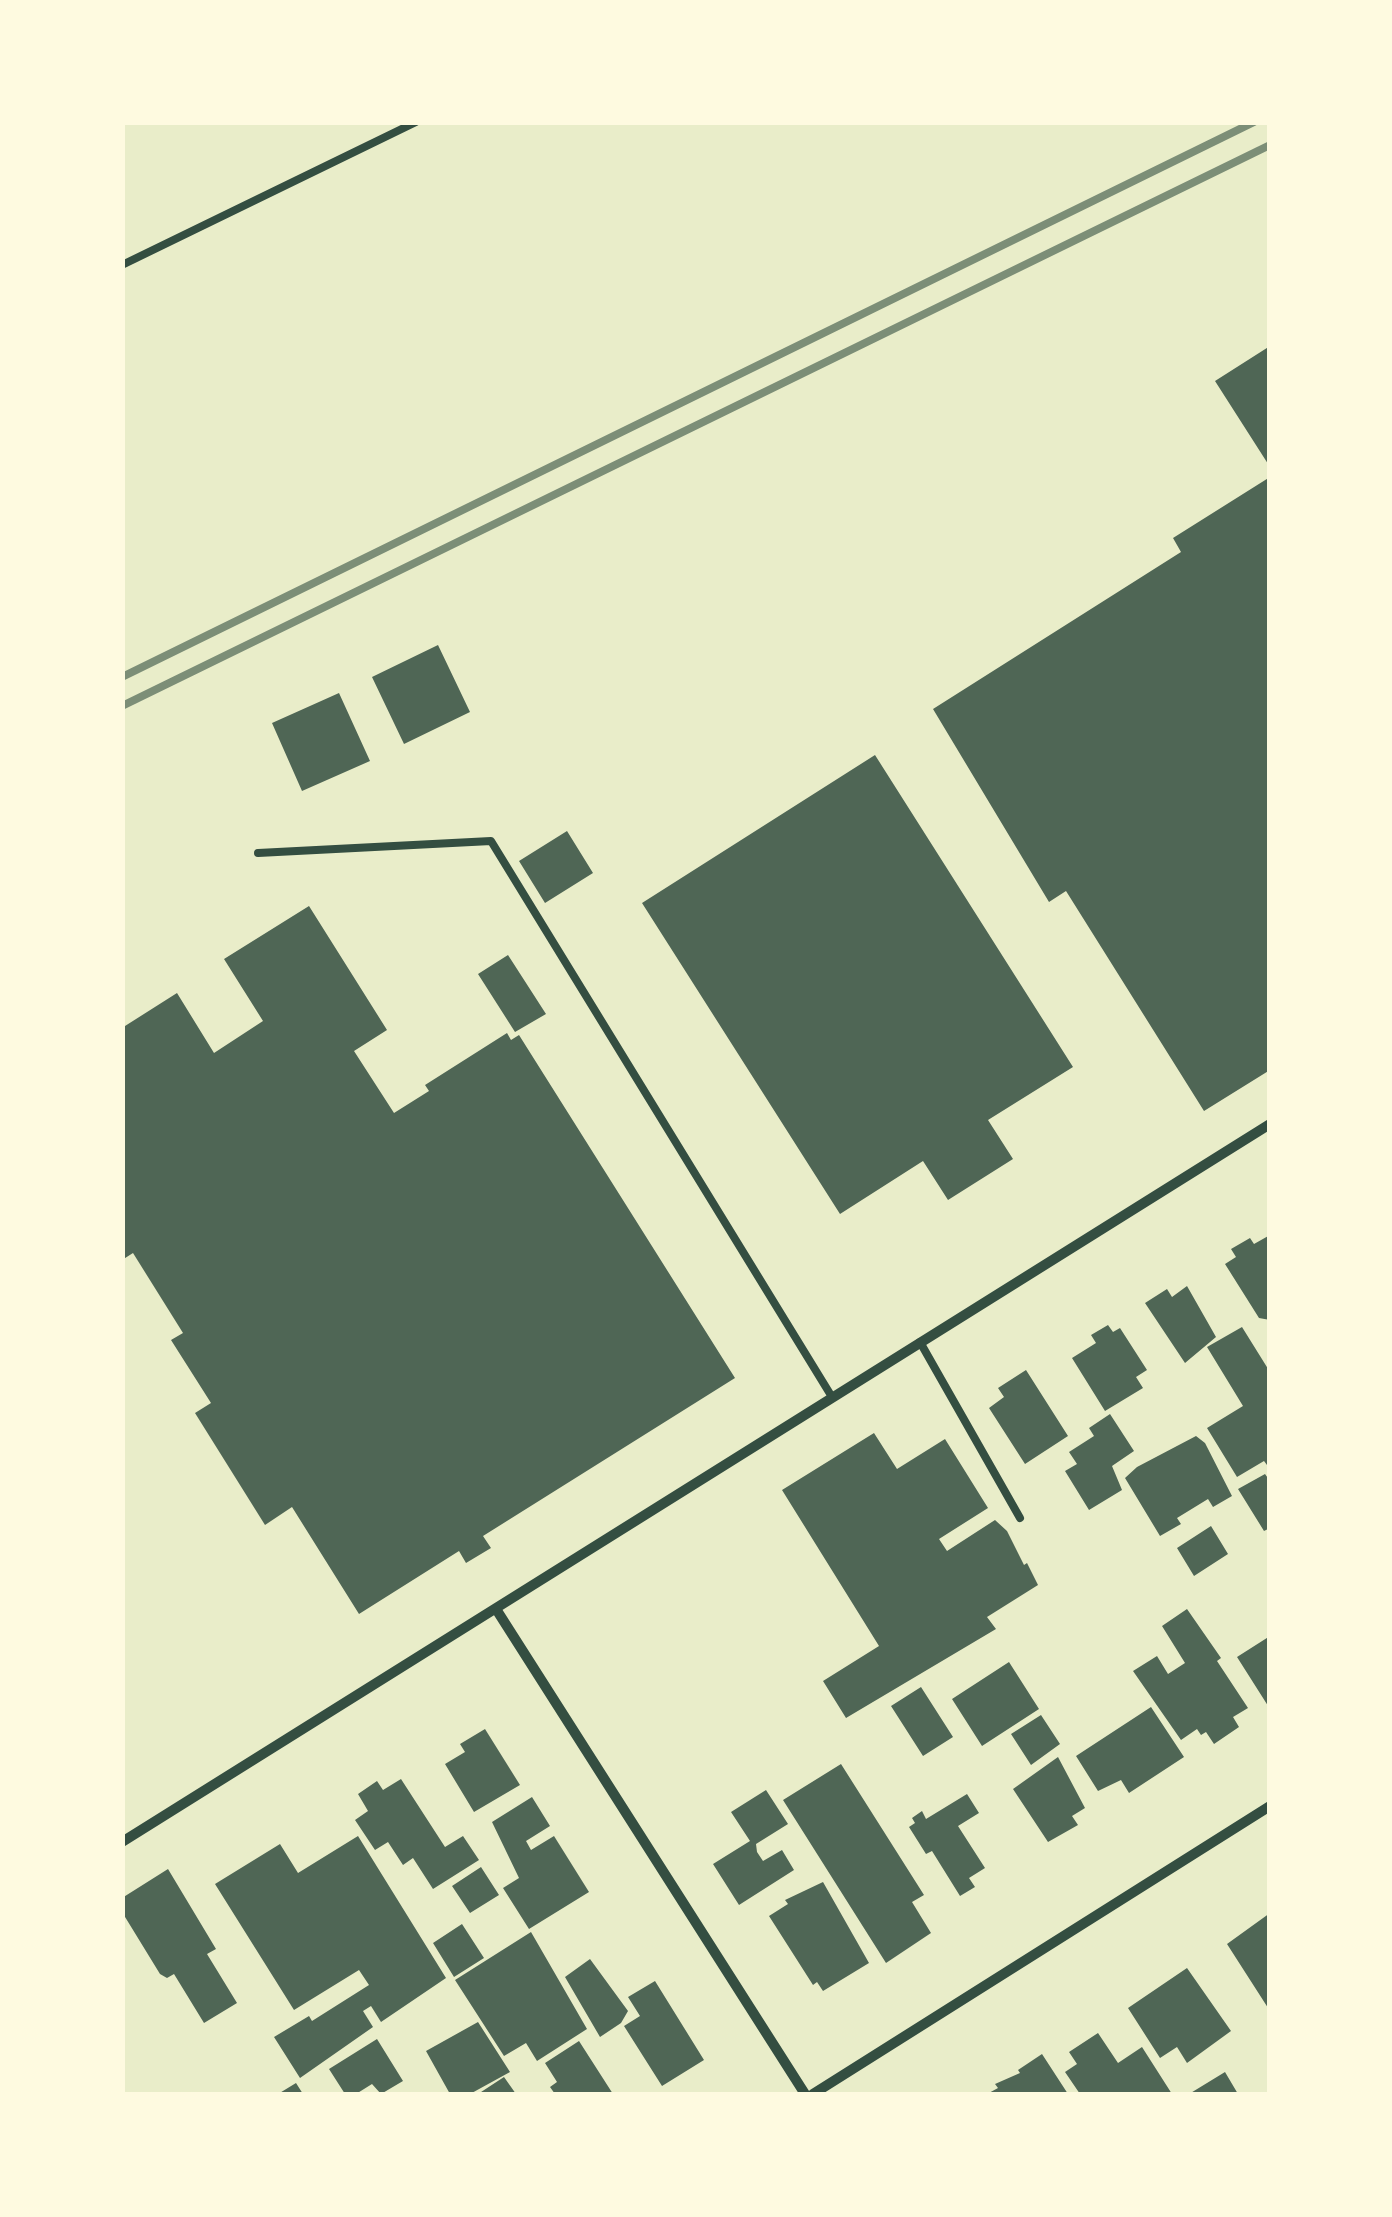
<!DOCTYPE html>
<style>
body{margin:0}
#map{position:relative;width:1392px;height:2217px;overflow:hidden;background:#e9edc9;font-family:Lato,sans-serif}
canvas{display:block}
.frame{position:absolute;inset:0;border:125px solid #fefae0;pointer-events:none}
</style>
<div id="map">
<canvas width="1392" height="2217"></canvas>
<div class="frame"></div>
</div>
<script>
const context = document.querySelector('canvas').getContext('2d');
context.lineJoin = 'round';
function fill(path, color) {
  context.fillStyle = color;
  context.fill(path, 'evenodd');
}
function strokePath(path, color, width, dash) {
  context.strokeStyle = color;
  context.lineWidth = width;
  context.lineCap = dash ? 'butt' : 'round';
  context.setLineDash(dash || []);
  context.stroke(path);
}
const building = new Path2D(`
 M 1270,346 L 1270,467 L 1215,381 Z
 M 1270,477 L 1270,1070 L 1204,1111 L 1066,891 L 1049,902 L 933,709 L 1181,552 L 1173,538 Z
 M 438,645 L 470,712 L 404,744 L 372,677 Z
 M 339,693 L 370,761 L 302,791 L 272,723 Z
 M 875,755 L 1073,1067 L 988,1120 L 1013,1159 L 948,1200 L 923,1161 L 840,1214 L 642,903 Z
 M 567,831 L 593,873 L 545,903 L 519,861 Z
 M 309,906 L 387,1030 L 354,1051 L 394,1113 L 429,1091 L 425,1085 L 507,1033 L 511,1040 L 519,1035 L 735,1378 L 483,1536 L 491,1548 L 466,1563 L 459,1551 L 359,1614 L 292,1507 L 265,1525 L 195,1413 L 211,1403 L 171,1340 L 183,1333 L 133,1253 L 122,1260 L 122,1022 L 125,1026 L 177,993 L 214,1053 L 263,1021 L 224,959 Z
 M 508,955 L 546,1014 L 515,1032 L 478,974 Z
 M 1270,1235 L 1270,1320 L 1259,1318 L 1225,1264 L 1236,1257 L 1231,1249 L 1250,1238 L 1254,1244 Z
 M 1187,1286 L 1216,1337 L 1185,1363 L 1145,1303 L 1167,1289 L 1172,1297 Z
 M 1108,1325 L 1113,1332 L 1120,1328 L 1147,1370 L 1136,1377 L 1143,1388 L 1105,1411 L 1072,1358 L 1096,1343 L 1091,1335 Z
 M 1242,1327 L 1270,1372 L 1270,1469 L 1264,1461 L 1237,1477 L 1207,1428 L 1243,1406 L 1207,1347 Z
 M 1026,1370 L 1068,1436 L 1025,1464 L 989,1408 L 1004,1397 L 998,1388 Z
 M 1110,1414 L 1134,1451 L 1112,1466 L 1122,1490 L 1089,1510 L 1065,1471 L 1077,1464 L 1069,1452 L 1094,1436 L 1089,1428 Z
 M 874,1433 L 897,1469 L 945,1439 L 988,1508 L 939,1539 L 947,1551 L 995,1520 L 1007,1531 L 1024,1565 L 1027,1563 L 1038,1585 L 987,1617 L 996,1629 L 846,1718 L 823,1681 L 879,1646 L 782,1490 Z
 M 1196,1436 L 1205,1443 L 1232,1496 L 1213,1507 L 1208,1499 L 1177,1518 L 1181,1524 L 1160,1536 L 1125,1478 L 1137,1467 Z
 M 1265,1474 L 1270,1481 L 1270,1528 L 1264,1531 L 1238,1489 Z
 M 1211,1526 L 1228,1554 L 1194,1576 L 1177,1548 Z
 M 1187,1609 L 1221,1658 L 1217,1661 L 1248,1708 L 1233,1717 L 1239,1727 L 1214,1744 L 1206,1732 L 1201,1735 L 1197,1729 L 1181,1740 L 1133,1671 L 1157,1656 L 1168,1674 L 1185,1663 L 1162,1626 Z
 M 1270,1636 L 1270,1709 L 1237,1657 Z
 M 1009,1662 L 1039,1709 L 982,1746 L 952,1699 Z
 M 921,1687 L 953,1737 L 923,1756 L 891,1706 Z
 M 1151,1707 L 1184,1757 L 1129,1793 L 1121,1780 L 1098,1791 L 1076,1756 Z
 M 1041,1715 L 1060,1744 L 1031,1765 L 1011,1734 Z
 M 485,1729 L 520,1785 L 474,1812 L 445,1764 L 465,1752 L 460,1744 Z
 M 1058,1757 L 1085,1808 L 1072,1816 L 1078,1825 L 1048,1842 L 1013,1789 Z
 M 841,1764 L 924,1895 L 912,1902 L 931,1933 L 886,1963 L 783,1800 Z
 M 401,1779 L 445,1847 L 463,1836 L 479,1860 L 433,1889 L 413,1858 L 403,1865 L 388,1842 L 375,1850 L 355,1820 L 368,1811 L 358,1794 L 377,1781 L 383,1790 Z
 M 766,1790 L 788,1824 L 756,1844 L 757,1852 L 763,1861 L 782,1850 L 794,1870 L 739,1905 L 713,1864 L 750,1841 L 731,1812 Z
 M 967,1794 L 979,1813 L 958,1826 L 985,1868 L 969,1878 L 975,1887 L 960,1896 L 932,1851 L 926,1854 L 909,1827 L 915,1823 L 912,1818 L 922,1811 L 926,1819 Z
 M 532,1797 L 550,1826 L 526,1841 L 531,1850 L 554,1836 L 589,1892 L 529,1929 L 503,1888 L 519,1878 L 492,1822 Z
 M 358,1836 L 446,1978 L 381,2022 L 371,2006 L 363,2011 L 373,2027 L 300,2078 L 274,2037 L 309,2016 L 312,2021 L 369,1985 L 359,1970 L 294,2010 L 215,1884 L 280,1844 L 298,1873 Z
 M 481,1867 L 499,1895 L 470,1913 L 452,1886 Z
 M 168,1869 L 216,1949 L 207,1954 L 237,2003 L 204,2023 L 174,1974 L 167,1978 L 160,1974 L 122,1912 L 122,1898 Z
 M 823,1882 L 869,1963 L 823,1991 L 817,1982 L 813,1985 L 769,1916 L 788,1904 L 785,1900 Z
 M 1270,1913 L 1270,2011 L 1227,1944 Z
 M 462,1924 L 484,1958 L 454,1977 L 433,1943 Z
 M 531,1932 L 587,2029 L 537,2061 L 526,2043 L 504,2056 L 455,1980 Z
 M 590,1959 L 628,2011 L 621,2023 L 600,2037 L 565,1977 Z
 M 1187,1968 L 1231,2031 L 1187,2063 L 1177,2047 L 1160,2058 L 1128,2008 Z
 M 655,1981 L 704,2060 L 662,2086 L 624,2026 L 640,2016 L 628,1997 Z
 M 478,2022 L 510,2072 L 470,2094 L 450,2094 L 426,2051 Z
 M 1098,2033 L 1118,2063 L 1142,2047 L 1172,2094 L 1080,2094 L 1065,2072 L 1077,2064 L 1069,2052 Z
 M 377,2039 L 403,2081 L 381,2094 L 372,2084 L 356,2094 L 345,2094 L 329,2069 Z
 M 579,2041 L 613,2094 L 555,2094 L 550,2087 L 557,2082 L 545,2063 Z
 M 1042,2054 L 1068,2094 L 987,2094 L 998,2088 L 995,2084 L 1020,2073 L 1018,2070 Z
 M 1225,2072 L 1238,2094 L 1189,2094 Z
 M 504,2077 L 516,2094 L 478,2094 Z
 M 296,2083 L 303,2094 L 278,2094 Z`);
const service = new Path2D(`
 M 122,265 L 416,122
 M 258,853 L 491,841 L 832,1397
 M 920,1342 L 1020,1518`);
const minor = new Path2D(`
 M 496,1609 L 805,2094
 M 122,1842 L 1270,1124
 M 813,2094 L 1270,1806`);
const rail = new Path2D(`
 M 122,677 L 1254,122
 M 122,706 L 1270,145`);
fill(building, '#4f6655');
strokePath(service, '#344e41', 8);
strokePath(minor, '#344e41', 10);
strokePath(rail, '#7c8e77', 8);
</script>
